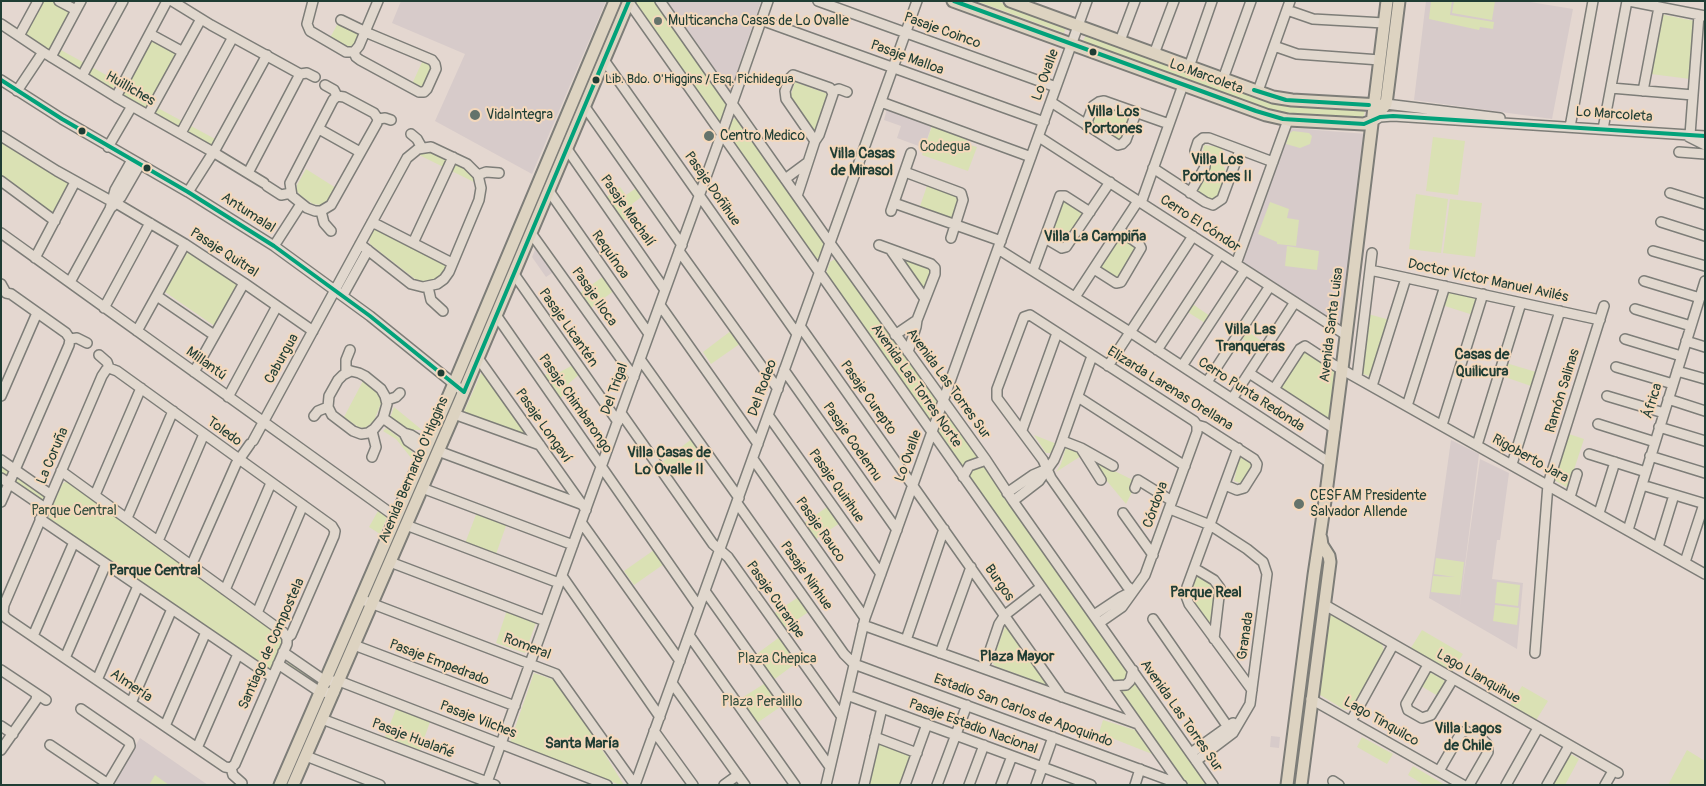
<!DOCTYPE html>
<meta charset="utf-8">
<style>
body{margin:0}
#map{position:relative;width:1706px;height:786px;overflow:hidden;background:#e4d7d0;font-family:Pangolin,sans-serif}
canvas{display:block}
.frame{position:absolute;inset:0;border:2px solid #1f3d34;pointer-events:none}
</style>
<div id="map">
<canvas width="1706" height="786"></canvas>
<div class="frame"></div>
</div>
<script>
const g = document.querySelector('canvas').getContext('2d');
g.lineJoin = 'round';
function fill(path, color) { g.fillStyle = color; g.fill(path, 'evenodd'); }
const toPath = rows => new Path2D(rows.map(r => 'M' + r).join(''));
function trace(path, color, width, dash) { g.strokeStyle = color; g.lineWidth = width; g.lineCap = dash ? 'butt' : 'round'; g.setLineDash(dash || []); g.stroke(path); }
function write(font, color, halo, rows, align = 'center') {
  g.font = font + ' Pangolin,sans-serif'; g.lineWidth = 4; g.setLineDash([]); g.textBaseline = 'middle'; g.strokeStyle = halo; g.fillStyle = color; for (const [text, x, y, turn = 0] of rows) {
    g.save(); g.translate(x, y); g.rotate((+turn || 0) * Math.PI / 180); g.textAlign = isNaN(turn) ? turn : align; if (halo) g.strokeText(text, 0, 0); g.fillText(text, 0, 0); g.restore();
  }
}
fill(toPath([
 [401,1,606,1,532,174,435,121,465,54,392,23],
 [664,1,761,1,730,92],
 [1426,1,1524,1,1573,9,1552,119,1414,100],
 [887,109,932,125,924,148,897,138,901,126,884,120],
 [1290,128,1367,134,1344,329,1242,263],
 [537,245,555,271,546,277,532,257],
 [1451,440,1479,454,1459,612,1480,459,1509,473,1500,540,1497,540,1492,579,1523,583,1517,649,1429,598],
 [1271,736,1280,737,1279,748,1270,747],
 [140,738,208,785,113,785]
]), '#d7cbca');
fill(toPath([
 [42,1,53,1,72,12,50,51,25,34],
 [620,1,623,1,603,60,597,56],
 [634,1,657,1,729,105,721,125],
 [976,1,997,1,1066,27,1064,33],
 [1431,1,1452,1,1450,15,1494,22,1493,29,1480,27,1479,30,1429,19],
 [1454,1,1495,1,1492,20,1452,13],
 [1660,14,1695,21,1690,79,1651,74],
 [338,23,361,33,353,48,350,49,330,38],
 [1086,34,1267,101,1285,106,1365,111,1363,119,1287,114,1266,109,1083,42],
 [152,38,178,52,148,110,123,96,122,94],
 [61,50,117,81,113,89,56,56],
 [423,60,431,63,432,69,424,89,419,89,412,84],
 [594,64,597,67,554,167,551,167],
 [795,82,828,94,815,132,790,97],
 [1100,103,1132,113,1125,138,1119,143,1089,123],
 [158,108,215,139,212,146,154,114],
 [735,118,738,119,827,244,821,259,815,258,728,134,732,120],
 [932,126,968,138,966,144,977,147,968,171,922,155],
 [1293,131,1309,133,1312,136,1310,144,1300,148,1286,144,1290,133],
 [1433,137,1465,141,1458,195,1426,191],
 [1,139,71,181,53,215,1,176],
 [1204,145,1220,147,1223,151,1220,155,1227,175,1220,197,1213,201,1207,201,1196,193,1209,169,1209,161,1202,155],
 [426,152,437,154,470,171,476,183,417,154],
 [306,169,336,188,329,200,325,203,320,205,313,204,301,196,297,191,297,185],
 [546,173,550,177,465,380,461,382,460,378],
 [928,183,957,194,959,199,953,217,948,220,919,209],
 [620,187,626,195,638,187,644,195,632,204,636,211,622,222,605,198],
 [1416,194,1448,199,1441,253,1409,249],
 [1062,199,1085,211,1066,245,1048,237],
 [1450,199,1482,203,1475,257,1443,253],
 [1270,202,1289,209,1287,218,1299,220,1296,246,1277,244,1277,242,1258,234],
 [374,227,448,264,445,272,434,281,425,283,415,279,370,244,369,238],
 [1119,234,1138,245,1118,281,1099,271,1099,266],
 [1287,246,1319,251,1317,270,1285,266],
 [188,251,240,284,216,327,165,292],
 [902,256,928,265,932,274,925,294],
 [835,259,839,262,899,349,940,404,933,419,926,418,825,276,830,262],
 [604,276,615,290,591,308,580,293],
 [1446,292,1477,299,1473,315,1442,305],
 [1191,303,1210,316,1205,323,1186,311],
 [1368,314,1390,320,1372,377,1360,373],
 [1244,329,1266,344,1261,351,1239,337],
 [732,330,741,343,711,364,703,352],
 [1304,349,1336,368,1330,420,1278,387],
 [1506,363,1536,372,1531,386,1502,376],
 [575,364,581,373,568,384,572,389,560,398,545,375,554,370,558,373],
 [483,369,531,440,463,414],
 [363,381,380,395,382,401,374,421,365,428,358,427,344,417],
 [453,395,455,399,413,499,408,496],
 [394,407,422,430,407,430,390,418],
 [947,412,1097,625,1208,785,1188,785,937,432,943,413],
 [386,428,401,439,414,454,412,459,396,439,383,431],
 [1569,434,1584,439,1568,488,1554,480],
 [1034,435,1057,444,1052,453,1046,453],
 [693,438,704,453,673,477,662,462],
 [1066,447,1072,448,1081,456,1056,472,1061,464],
 [1245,456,1254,463,1245,482,1240,483,1234,481,1239,459],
 [1088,458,1137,482,1126,504],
 [1,464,45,495,42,501,1,472],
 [68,481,285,639,272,668,265,669,49,519,49,513,63,483],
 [830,505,843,521,816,539,804,523],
 [378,511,387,517,380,534,369,527],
 [477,512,507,523,495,557,464,546],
 [654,550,664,564,634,585,624,571],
 [1436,558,1464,562,1460,595,1431,592,1433,576,1455,577,1434,574],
 [1197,573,1218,588,1213,624,1210,625,1189,599,1188,593,1195,575],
 [1497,582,1520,585,1518,606,1495,603],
 [800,596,810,611,783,629,773,614],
 [1495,605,1519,608,1517,625,1493,621],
 [507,610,537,620,525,653,496,643],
 [1332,615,1382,644,1384,650,1351,709,1345,710,1320,695,1317,691,1326,617],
 [1006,624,1052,687,995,666,992,662],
 [1422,630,1463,654,1450,675,1409,651],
 [781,636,799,661,772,681,754,656],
 [294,660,320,681,316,685,303,674,287,665,288,662],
 [534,673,560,682,624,785,620,785,510,742],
 [1431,673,1444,680,1445,684,1438,696,1421,686,1428,675],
 [767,682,783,705,757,723,740,699],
 [1522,686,1548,701,1535,722,1509,707],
 [396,709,430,722,420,750,385,737],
 [1103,720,1135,730,1152,754,1099,733],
 [1362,737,1393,754,1387,764,1357,747],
 [879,742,914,756,903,785,867,785],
 [1687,750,1705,761,1705,785,1668,785],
 [1569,753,1579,759,1565,785,1551,785],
 [1413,766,1445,785,1424,785,1408,775],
 [155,775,169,785,149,785]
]), '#dae1b4');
const minor = toPath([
 [59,1,76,10],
 [172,1,211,25,300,74],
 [313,1,307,24,310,31,346,52,354,52],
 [628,1,1181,785],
 [660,1,830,243,986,460,1013,501,1213,785],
 [818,1,1056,87],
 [1629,1,1705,16],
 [1287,10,1313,19,1384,23],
 [341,20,370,34,432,60,435,64,436,69,427,89,424,92,419,92,360,60,356,57,354,52],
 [761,20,1044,122],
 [1,24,43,52,116,97,213,152,264,183],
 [150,34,183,52],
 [19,36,38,1],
 [1120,41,1135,1],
 [1274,46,1297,54,1380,60],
 [354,52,359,46,378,1],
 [1154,54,1174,1],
 [51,57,81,1],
 [604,60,797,334],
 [1189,67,1212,1],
 [300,74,307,73,315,77],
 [82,76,123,1],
 [1223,79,1251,1],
 [1,80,62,119,188,192,274,246,370,316,464,392],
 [325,85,334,90,337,96],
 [1611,88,1693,95],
 [17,91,43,52],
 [833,91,839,89,847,92],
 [1258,91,1290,1],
 [1643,91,1659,7],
 [337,96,333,100,290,183,292,196,307,208,315,211,321,211,331,205,377,123,378,119],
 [337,96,344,97,374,113,378,119],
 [116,97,167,1],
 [881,102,1031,157],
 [1051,102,1118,145,1122,144,1126,140,1136,113],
 [1386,104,1500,118],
 [585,107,682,245],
 [148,115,201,19],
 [378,119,385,118,391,120],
 [1373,121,1380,117,1393,116,1705,136],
 [1086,125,1093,106,1099,102,1104,101,1169,124],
 [1570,127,1593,1],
 [319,129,360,152],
 [1603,129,1627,1],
 [181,133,233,37],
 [411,134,417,139,422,148],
 [1690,135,1699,15],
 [1,136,57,171,111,201],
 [1039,137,1346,335],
 [1689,137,1705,145],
 [108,147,132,106],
 [567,149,665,290],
 [1679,152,1705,154],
 [1153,168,1205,202,1213,205,1222,199,1240,150],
 [905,172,961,193,963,200,951,238],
 [248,173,300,74],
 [478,175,486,172,499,173],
 [785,179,808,162],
 [1,181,55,221],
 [267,186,281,195,291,193],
 [549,191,649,334],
 [188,192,216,148,267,55],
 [1190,193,1205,167,1205,163,1197,155,1195,151,1198,142,1203,138,1209,138,1273,162],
 [1670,193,1705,204],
 [797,196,815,141,819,135,833,94,830,88,793,75,790,78,785,91,786,99,815,141],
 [116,203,185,244,244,283,313,331],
 [894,203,1001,241],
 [1141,203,1183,85],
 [112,207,121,197,140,164],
 [321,211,324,223,331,231],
 [891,211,911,153],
 [372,222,452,263],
 [1661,222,1705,236],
 [1,233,396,517],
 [531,233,634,377],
 [1045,238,1062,248,1066,247,1110,182],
 [413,243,453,157],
 [879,245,931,264,935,268,935,274,917,320,916,327,908,352],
 [274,246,301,204],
 [890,249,925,299],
 [998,249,1130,332,1330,463],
 [679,251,778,389],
 [1653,251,1705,266],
 [35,258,75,182],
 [1236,264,1288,120],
 [1094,269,1116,283,1121,282,1141,248,1139,244,1119,230],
 [1033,270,1060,196,1065,196,1090,212],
 [1370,270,1600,320],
 [514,274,618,422],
 [1644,281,1700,298],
 [70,282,110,209,115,190,132,160],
 [1,284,6,293],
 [428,287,431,300,443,311],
 [6,293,11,294,66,333,70,339],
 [343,295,368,250],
 [157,296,214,335],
 [1075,297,1138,201],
 [660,305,758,444],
 [104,308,150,223],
 [1635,309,1691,326],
 [496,315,699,607],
 [800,326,1062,697],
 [137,331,185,244],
 [895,335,917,320],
 [70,339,77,338,87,343],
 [1625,339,1681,356],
 [1686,341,1705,347],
 [1157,350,1220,254],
 [99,355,107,362,109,368,117,371,332,526,335,531,334,536,291,635,287,638,287,644,235,764,231,768],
 [478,358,586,510],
 [640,359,739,498],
 [1108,366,1193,236],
 [1182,366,1245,270],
 [1616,367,1673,384],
 [784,370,897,530],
 [351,371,359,373,365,376,381,389,385,396,387,404,383,418,374,429,368,433,361,434,353,431,332,415,328,407,329,396,338,380,343,375,351,371],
 [1677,371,1705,379],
 [194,372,244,283],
 [346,373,346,360,350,350],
 [1249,373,1335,429],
 [1357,377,1372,253],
 [1207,382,1270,286],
 [1372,386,1406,278],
 [1274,389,1300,349,1305,346,1334,365,1705,574],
 [1,396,37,313],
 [1607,396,1664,413],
 [228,397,277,306],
 [1078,397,1185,466],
 [1232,399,1295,302],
 [1668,399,1705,411],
 [387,400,396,397,400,393],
 [1407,406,1445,286],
 [621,413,713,544,728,557,842,717],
 [454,414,540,445],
 [768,415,881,574],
 [314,416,318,411,328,407],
 [383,418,404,433,408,441,424,452],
 [1598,424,1655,442],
 [1442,425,1483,294],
 [1659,427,1705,441],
 [1022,430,1057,333],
 [372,431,376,447,372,457],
 [404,433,411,435,427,445],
 [253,441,341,279,407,158,418,149,431,147,467,164,478,175,481,188,479,200,449,272,444,279,437,284,423,287,411,284,360,244],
 [1063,441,1081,448,1113,466],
 [1477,445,1521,303],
 [1238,448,1187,587,1186,596,1189,604,1252,690],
 [1082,450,1101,480],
 [438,451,581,504],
 [1589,454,1646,472],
 [1650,456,1705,473],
 [753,459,865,618],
 [1,460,51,495],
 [1512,464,1560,311],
 [61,471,283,632,287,638],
 [963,477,969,466,986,460],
 [1,478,45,508],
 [1642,485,1705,504],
 [422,488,573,545],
 [1135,488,1138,480,1172,501],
 [1007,493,1033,475,1047,469],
 [95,495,141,388],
 [1570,497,1577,474],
 [1013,501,1039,481,1054,460,1060,446,1092,356],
 [1,502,69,345,70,339],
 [737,503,844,654,854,664,1182,785],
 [1170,509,1210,525,1247,549,1263,562,1267,574,1250,704,1233,733,1196,761],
 [1123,513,1153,555],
 [1599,513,1615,462],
 [127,518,173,411],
 [40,519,272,677],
 [581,522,680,661],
 [406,525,559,583],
 [1628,530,1705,281],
 [158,541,204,434],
 [1658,547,1674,495],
 [390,562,545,621],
 [1685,562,1704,504],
 [191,566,236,464,250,444],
 [1194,568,1214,580,1220,588,1214,639],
 [562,576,660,717],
 [225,590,271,483],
 [705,591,830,767],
 [1133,591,1127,586,1051,478,1043,460,997,398,997,389,1024,317,1030,315,1194,421,1197,425,1204,427,1254,459,1257,464,1256,469,1244,488,1237,490,1225,485],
 [360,599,556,674,635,785],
 [1325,605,1618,773],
 [3,613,6,618,225,767,231,768],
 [3,613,4,605,102,376,106,370,109,368],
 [257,613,303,505],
 [1094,615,1121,597,1133,591],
 [1153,619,1228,727],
 [1099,623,1122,607,1145,575,1197,432,1197,425],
 [863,625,1138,724],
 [689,635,795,785],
 [33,636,74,542],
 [906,640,944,529],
 [354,645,515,706],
 [283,652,325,681,339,681,607,785],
 [940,653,971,567],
 [1535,653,1548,484,1604,306],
 [65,658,106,564],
 [278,664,320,692,334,693],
 [1428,665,1406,704,1408,710,1422,718,1431,715,1453,679],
 [984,668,999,624,1005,615,1041,587],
 [1,670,37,694,36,700,1,750],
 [97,680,138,586],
 [672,683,745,785],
 [1111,686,1126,685,1130,681,1133,670],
 [37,694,46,700],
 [847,695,1091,785],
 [1311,699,1463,785],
 [131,703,172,609],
 [81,709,129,742,130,746,107,785],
 [322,719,495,785],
 [1351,721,1393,645],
 [1,726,13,734],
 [165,726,206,632],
 [654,731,693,785],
 [875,737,917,753],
 [50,745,108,784],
 [197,748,238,654],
 [1191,753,1233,723],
 [306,756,380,785],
 [231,768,233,775,242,783],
 [1439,771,1461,733,1466,731,1483,740,1487,744,1488,752,1469,785],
 [1333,781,1339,785],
 [486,785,723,130,768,1],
 [635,785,917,1],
 [724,785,738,775],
 [826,785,865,618,1087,1],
 [864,785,882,708],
 [905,785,927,724],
 [937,785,967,705],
 [969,785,984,745],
 [1001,785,1012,756],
 [1036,785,1053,737],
 [1135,785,1140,769],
 [1506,785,1538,728],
 [1547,785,1569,746],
 [1605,785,1613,771]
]);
const major = toPath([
 [953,1,1266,115,1288,120,1364,124,1372,121,1386,104,1399,1],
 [1010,1,1273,97,1292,100,1380,105],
 [280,785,459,372,615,1],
 [293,785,459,403,629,1],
 [1287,785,1314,575,1325,501,1342,369,1387,1],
 [1301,785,1330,562,1329,556,1322,545,1321,538]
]);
trace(minor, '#7d7d78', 12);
trace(major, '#7d7d78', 15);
trace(minor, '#e1d8ce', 9);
trace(major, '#ddd3c1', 11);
trace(toPath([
 [954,1,1256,111,1283,119,1364,124,1380,117,1393,116,1705,136],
 [1,80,62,119,188,192,274,246,370,316,464,392,629,1],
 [1254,90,1286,100,1369,105]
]), '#02a27a', 4);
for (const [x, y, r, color] of [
 [658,21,5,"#64736b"],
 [1093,52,4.5,"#1f3d34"],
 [596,80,4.5,"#1f3d34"],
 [475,115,6,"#64736b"],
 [82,131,4.5,"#1f3d34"],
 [709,136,6,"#64736b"],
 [147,168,4.5,"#1f3d34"],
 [441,373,4.5,"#1f3d34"],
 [1299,504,6,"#64736b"]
]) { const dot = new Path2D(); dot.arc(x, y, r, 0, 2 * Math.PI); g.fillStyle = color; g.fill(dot); trace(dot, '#f4d8bb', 2); }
write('13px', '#1f3d34', '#f4d8bb', [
 ["Lib. Bdo. O'Higgins / Esq. Pichidegua",605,80]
], 'left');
write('14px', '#1f3d34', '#f4d8bb', [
 ["Multicancha Casas de Lo Ovalle",668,21],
 ["VidaIntegra",486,115],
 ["Centro Medico",720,136],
 ["CESFAM Presidente",1310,496],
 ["Salvador Allende",1310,512]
], 'left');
write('14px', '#1f3d34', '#f4d8bb', [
 ["Pasaje Coinco",942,31,20],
 ["Pasaje Malloa",907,58,20],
 ["Lo Ovalle",1046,75,-70],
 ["Lo Marcoleta",1206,77,20],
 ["Huilliches",130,89,30],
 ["Lo Marcoleta",1614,115,4],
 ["Pasaje Doñihue",712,189,55],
 ["Pasaje Machalí",627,211,55],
 ["Antumalal",248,213,33],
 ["Cerro El Cóndor",1200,224,33],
 ["Pasaje Quitral",224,253,33],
 ["Requínoa",610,255,55],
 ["Doctor Víctor Manuel Avilés",1488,281,12],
 ["Pasaje Iloca",594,297,55],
 ["Avenida Santa Luisa",1332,325,-83],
 ["Pasaje Licantén",568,328,55],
 ["Caburgua",282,359,-61],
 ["Millantú",206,364,36],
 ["Avenida Las Torres Sur",948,384,54],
 ["Avenida Las Torres Norte",916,386,55],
 ["Del Rodeo",763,388,-70],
 ["Del Trigal",615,389,-70],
 ["Elizarda Larenas Orellana",1170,389,32],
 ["Ramón Salinas",1563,391,-73],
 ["Cerro Punta Redonda",1251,395,33],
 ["Pasaje Curepto",868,398,55],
 ["África",1653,401,-73],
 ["Pasaje Chimbarongo",575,404,55],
 ["Pasaje Longaví",543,426,55],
 ["Toledo",224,432,36],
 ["Pasaje Coelemu",852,442,55],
 ["La Coruña",53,456,-67],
 ["Lo Ovalle",909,456,-70],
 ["Rigoberto Jara",1530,459,29],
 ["Avenida Bernardo O'Higgins",414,470,-67],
 ["Pasaje Quirihue",836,486,55],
 ["Córdova",1156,505,-70],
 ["Pasaje Rauco",820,530,55],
 ["Pasaje Ninhue",806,576,55],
 ["Burgos",999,583,55],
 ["Pasaje Curanipe",775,600,55],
 ["Granada",1246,636,-82],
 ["Santiago de Compostela",272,644,-66],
 ["Romeral",527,647,21],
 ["Pasaje Empedrado",439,663,21],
 ["Lago Llanquihue",1478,677,30],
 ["Almería",131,686,34],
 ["Estadio San Carlos de Apoquindo",1023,711,20],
 ["Avenida Las Torres Sur",1181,716,55],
 ["Pasaje Vilches",478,720,21],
 ["Lago Tinquilco",1381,722,30],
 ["Pasaje Estadio Nacional",973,727,20],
 ["Pasaje Hualañé",413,739,21]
]);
write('14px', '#314e3f', '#f4d8bb', [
 ["Codegua",945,147],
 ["Parque Central",74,511],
 ["Plaza Chepica",777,659],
 ["Plaza Peralillo",762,702]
]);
write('bold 15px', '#1f3d34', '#f4d8bb', [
 ["Villa Los",1113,112],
 ["Portones",1113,129],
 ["Villa Casas",862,154],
 ["de Mirasol",862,171],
 ["Villa Los",1217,160],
 ["Portones II",1217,177],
 ["Villa La Campiña",1095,237],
 ["Villa Las",1250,330],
 ["Tranqueras",1250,347],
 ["Casas de",1482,355],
 ["Quilicura",1482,372],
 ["Villa Casas de",669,453],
 ["Lo Ovalle II",669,470],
 ["Parque Central",155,571],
 ["Parque Real",1206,593],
 ["Plaza Mayor",1017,657],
 ["Villa Lagos",1468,729],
 ["de Chile",1468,746],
 ["Santa María",582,744]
]);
</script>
